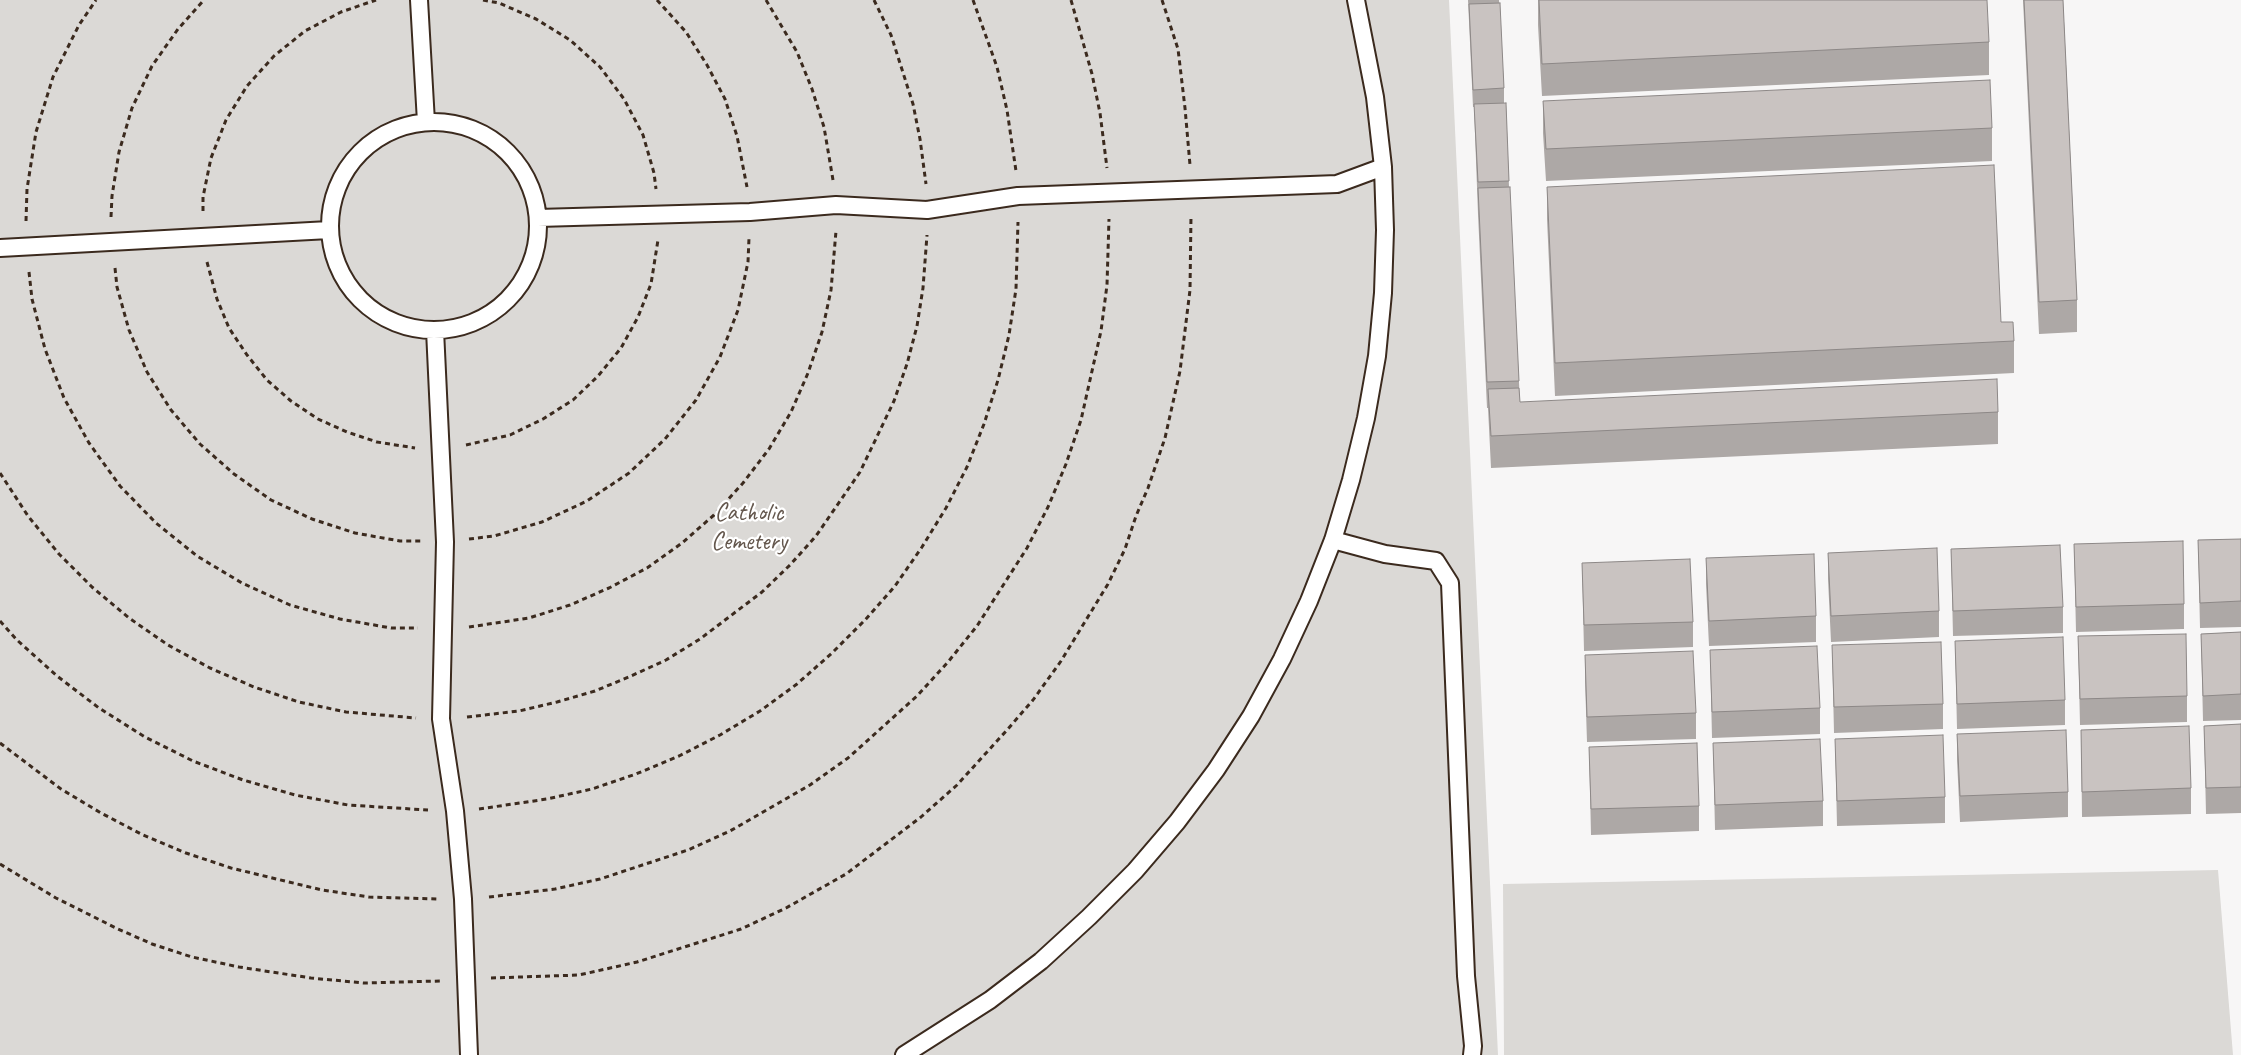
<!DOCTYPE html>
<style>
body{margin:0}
canvas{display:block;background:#f7f6f6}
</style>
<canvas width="2241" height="1055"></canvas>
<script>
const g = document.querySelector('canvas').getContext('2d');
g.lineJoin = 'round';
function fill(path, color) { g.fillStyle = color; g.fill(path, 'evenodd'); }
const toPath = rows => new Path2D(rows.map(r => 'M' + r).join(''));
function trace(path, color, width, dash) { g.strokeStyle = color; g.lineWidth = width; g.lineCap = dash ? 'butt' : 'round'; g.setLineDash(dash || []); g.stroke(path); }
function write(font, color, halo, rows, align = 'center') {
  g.font = font + ' Caveat,sans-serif'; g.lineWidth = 4.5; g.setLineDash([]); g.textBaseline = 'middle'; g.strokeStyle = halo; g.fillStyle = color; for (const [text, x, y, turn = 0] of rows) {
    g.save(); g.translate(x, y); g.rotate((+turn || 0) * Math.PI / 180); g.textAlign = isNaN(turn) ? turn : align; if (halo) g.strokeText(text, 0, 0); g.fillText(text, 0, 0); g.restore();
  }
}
fill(toPath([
 [0,0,1449,0,1498,1055,0,1055],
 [2218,870,2233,1055,1504,1055,1503,884]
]), '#dbd9d6');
const lane = toPath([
 [419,0,426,122],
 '330 226a104 104 0 1 1 208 0a104 104 0 1 1-208 0Z',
 [538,218,750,212,836,205,927,210,1018,196,1337,184,1383,167],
 [0,248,329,230],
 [435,330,445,542,441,719,455,811,463,899,469,1055],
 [1333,540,1385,554,1436,561,1450,583,1466,976,1473,1046,1472,1055],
 [904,1055,990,1000,1041,961,1089,917,1135,871,1177,822,1216,770,1251,716,1282,659,1309,601,1333,540,1351,480,1366,418,1377,356,1383,293,1385,230,1383,167,1375,97,1356,0]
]);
trace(lane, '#3b2a1e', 20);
trace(toPath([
 [483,0,499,3,536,19,570,40,600,67,624,99,643,135,654,173,656,189],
 [657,0,686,32,707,65,725,99,737,136,747,187],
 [766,0,797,52,812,89,824,127,833,180],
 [874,0,891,35,913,104,920,139,926,184],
 [973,0,997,67,1007,110,1016,171],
 [1071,0,1092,74,1100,113,1107,168],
 [1162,0,1178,49,1185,108,1190,165],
 [203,211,203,197,211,158,226,120,247,86,274,56,305,31,341,12,376,0],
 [111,217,112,196,119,152,132,108,152,66,178,29,204,0],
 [26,221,27,189,36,132,53,77,79,25,96,0],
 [207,262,217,299,229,328,247,355,267,380,291,401,318,419,347,432,377,442,415,448],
 [115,268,117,287,129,330,147,372,171,410,200,444,234,474,271,500,312,519,355,533,400,541,421,541],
 [29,272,32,299,45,349,64,398,89,443,120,486,156,523,197,556,242,583,290,605,340,619,391,628,418,628],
 [466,445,510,435,543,419,573,400,598,376,621,348,638,317,651,284,658,240],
 [0,473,28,516,59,554,92,587,129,618,168,645,210,668,254,687,299,702,346,712,416,718],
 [469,539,494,536,542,522,587,501,629,473,665,439,696,400,720,357,738,310,748,262,749,238],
 [0,621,17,640,57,676,99,708,145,737,193,761,243,780,295,795,348,805,428,810],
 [469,627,529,618,570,605,609,588,647,568,682,543,714,515,743,483,769,449,791,412,808,373,822,332,831,290,836,231],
 [467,717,519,711,557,702,595,691,631,676,666,660,700,639,762,592,790,565,816,536,860,472,894,401,907,364,917,326,923,288,927,235],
 [0,743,61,789,101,813,143,835,186,853,231,868,322,890,369,897,438,899],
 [479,809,547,799,592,789,636,774,679,756,720,735,760,711,797,684,832,653,865,620,895,586,922,547,946,508,967,467,984,424,998,380,1009,335,1016,289,1018,222],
 [0,864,56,898,118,929,152,944,192,957,239,967,311,978,364,983,440,981],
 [489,897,555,889,600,879,688,850,730,831,810,785,848,758,917,696,948,662,977,626,1027,548,1048,507,1066,464,1081,420,1101,331,1107,285,1109,219],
 [491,978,579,975,637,962,741,929,786,908,846,874,921,817,957,785,1007,730,1033,700,1061,661,1108,584,1125,549,1136,516,1148,488,1165,438,1180,371,1190,290,1191,216]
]), '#3b2a1e', 3, [5, 4]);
trace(lane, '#fff', 16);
fill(toPath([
 [1468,0,1499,0,1504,88,1504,103,1506,103,1509,187,1520,402,1998,412,1998,444,1491,468,1488,408,1487,408,1478,214,1474,107,1473,107],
 [1538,0,1989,42,1989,75,1542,96,1538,25],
 [2023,0,2063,0,2077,300,2077,332,2039,334],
 [1543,101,1992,128,1992,161,1546,181,1543,133],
 [1547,187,2001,322,2014,341,2014,373,1555,396,1547,219],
 [2241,539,2241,627,2200,628,2198,540],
 [2074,544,2184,604,2184,629,2076,632],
 [1951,549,2063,607,2063,633,1953,636],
 [1828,553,1939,611,1939,637,1831,642,1828,579],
 [1706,558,1816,616,1816,642,1709,646,1706,584],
 [1582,563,1693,622,1693,647,1584,651],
 [2241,632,2241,720,2203,721,2201,634],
 [2078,636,2187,696,2187,722,2080,725],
 [1955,641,2065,700,2065,725,1957,729],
 [1832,645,1943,704,1943,729,1834,733],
 [1710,650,1820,708,1820,734,1712,738],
 [1585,655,1696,713,1696,739,1587,742,1585,680],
 [2241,724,2241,813,2206,814,2204,726],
 [2081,730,2191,788,2191,814,2082,817],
 [1957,734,2068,792,2068,817,1960,822,1957,760],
 [1835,739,1945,797,1945,823,1837,826],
 [1713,743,1823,801,1823,826,1715,830],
 [1589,747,1699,806,1699,831,1591,835]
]), '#ada8a6');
const building = toPath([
 [1539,0,1987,0,1989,42,1542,64,1539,0],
 [2024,0,2063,0,2077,300,2039,302,2024,0],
 [1500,3,1504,88,1473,90,1469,4,1500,3],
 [1990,80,1992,128,1546,149,1543,101,1990,80],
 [1506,103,1509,181,1478,182,1474,104,1506,103],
 [1994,165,2001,322,2013,322,2014,341,1555,363,1547,187,1994,165],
 [1510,187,1519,381,1487,382,1478,188,1510,187],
 [1997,379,1998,412,1491,436,1488,389,1519,388,1520,402,1997,379],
 [2241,539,2241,601,2200,603,2198,540,2241,539],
 [2183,541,2184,604,2076,607,2074,544,2183,541],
 [2060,545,2063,607,1953,611,1951,549,2060,545],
 [1937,548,1939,611,1831,616,1828,553,1937,548],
 [1814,554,1816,616,1709,621,1706,558,1814,554],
 [1690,559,1693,622,1584,625,1582,563,1690,559],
 [2241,632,2241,694,2203,696,2201,634,2241,632],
 [2186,634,2187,696,2080,699,2078,636,2186,634],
 [2063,637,2065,700,1957,704,1955,641,2063,637],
 [1941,642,1943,704,1834,707,1832,645,1941,642],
 [1817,646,1820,708,1712,712,1710,650,1817,646],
 [1693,651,1696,713,1587,717,1585,655,1693,651],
 [2241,724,2241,787,2206,788,2204,726,2241,724],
 [2189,726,2191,788,2082,792,2081,730,2189,726],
 [2066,730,2068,792,1960,796,1957,734,2066,730],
 [1943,735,1945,797,1837,801,1835,739,1943,735],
 [1820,739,1823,801,1715,805,1713,743,1820,739],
 [1697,743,1699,806,1591,809,1589,747,1697,743]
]);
fill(building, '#c9c3c1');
trace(building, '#8d8887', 1);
write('25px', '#63564c', '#fff', [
 ["Catholic",749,513],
 ["Cemetery",749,542]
]);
</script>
